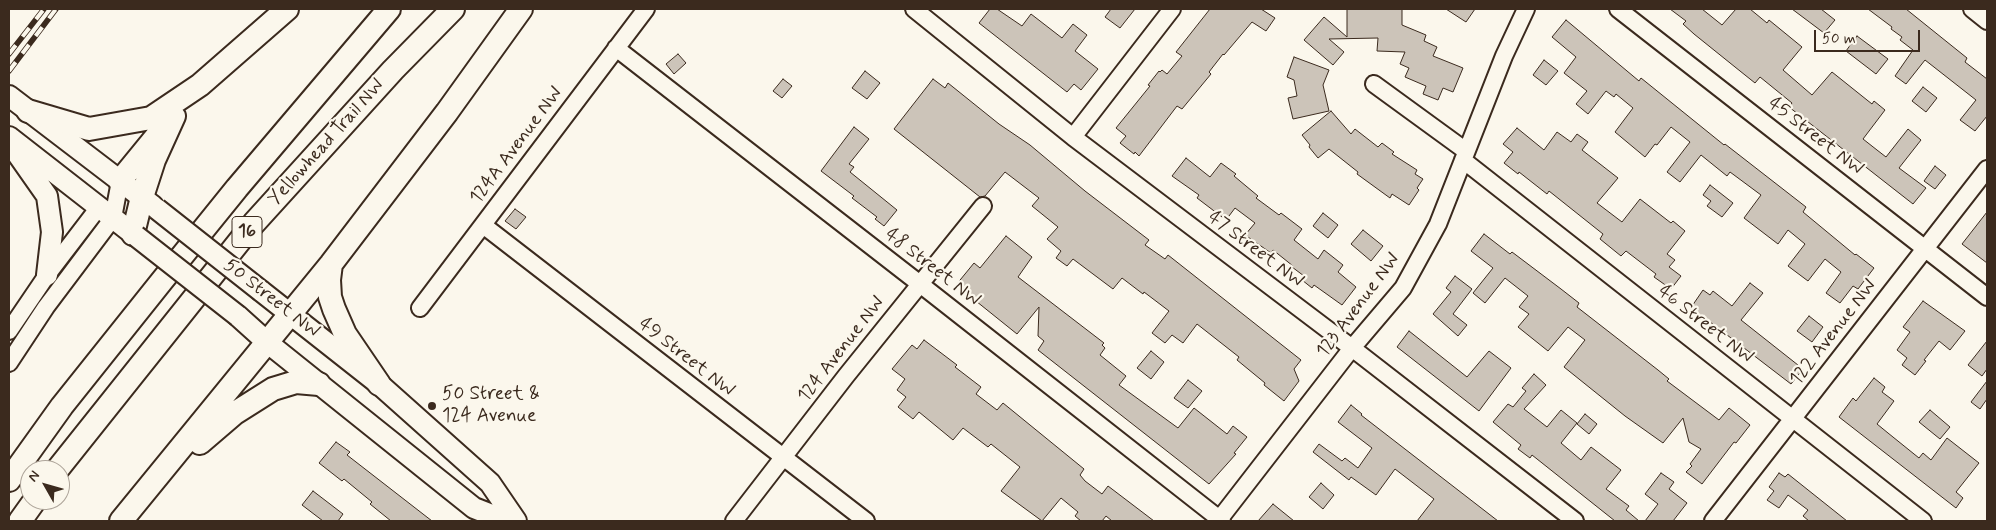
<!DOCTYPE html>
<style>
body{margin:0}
#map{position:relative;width:1996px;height:530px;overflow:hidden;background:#fbf7ec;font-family:Mynerve,sans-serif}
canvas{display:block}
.frame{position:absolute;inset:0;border:10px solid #3b2a1e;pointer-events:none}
.north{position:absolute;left:20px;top:460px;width:50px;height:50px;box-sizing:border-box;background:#fbf7ec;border:1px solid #aea59a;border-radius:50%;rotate:308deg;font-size:14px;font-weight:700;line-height:20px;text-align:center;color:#3b2a1e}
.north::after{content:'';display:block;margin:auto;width:18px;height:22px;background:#3b2a1e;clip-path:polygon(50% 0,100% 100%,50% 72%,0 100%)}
.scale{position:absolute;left:1814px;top:30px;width:106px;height:22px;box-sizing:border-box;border:2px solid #3b2a1e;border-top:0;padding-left:6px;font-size:15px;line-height:18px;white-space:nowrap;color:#3b2a1e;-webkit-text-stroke:4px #fbf7ec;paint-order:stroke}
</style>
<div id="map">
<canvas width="1996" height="530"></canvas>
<div class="frame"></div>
<div class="north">N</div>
<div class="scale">50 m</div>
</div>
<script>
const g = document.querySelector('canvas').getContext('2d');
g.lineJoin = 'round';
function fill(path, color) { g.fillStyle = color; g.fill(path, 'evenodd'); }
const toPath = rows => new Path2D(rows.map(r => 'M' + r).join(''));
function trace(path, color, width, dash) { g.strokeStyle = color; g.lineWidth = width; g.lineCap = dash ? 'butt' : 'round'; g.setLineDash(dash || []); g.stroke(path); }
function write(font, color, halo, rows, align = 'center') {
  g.font = font + ' Mynerve,sans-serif'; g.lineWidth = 4.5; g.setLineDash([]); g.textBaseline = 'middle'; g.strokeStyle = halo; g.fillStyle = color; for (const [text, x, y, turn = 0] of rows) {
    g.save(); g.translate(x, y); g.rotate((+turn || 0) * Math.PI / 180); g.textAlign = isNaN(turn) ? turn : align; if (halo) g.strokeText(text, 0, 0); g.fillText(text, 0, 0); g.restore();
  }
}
const building = toPath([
 [990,9,997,9,1022,26,1031,14,1062,38,1073,24,1087,35,1075,51,1098,69,1081,90,1074,84,1067,92,979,23,990,9],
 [1111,9,1135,9,1120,28,1105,17,1111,9],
 [1210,9,1261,9,1275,18,1266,31,1252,22,1224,55,1223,54,1209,72,1211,74,1182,109,1177,106,1139,156,1135,152,1134,154,1120,143,1126,136,1116,128,1150,86,1148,85,1159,71,1160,72,1162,70,1167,74,1182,56,1176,52,1210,9],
 [1347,9,1402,9,1402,25,1426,35,1424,41,1437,47,1433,56,1463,68,1453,92,1443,88,1438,100,1423,94,1426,86,1405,77,1409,68,1400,64,1405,52,1377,51,1378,38,1329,39,1344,52,1333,65,1304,40,1324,17,1347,37,1347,9],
 [1446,9,1475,9,1466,22,1446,9],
 [1670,9,1702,9,1722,25,1736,9,1750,9,1767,23,1769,20,1802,47,1783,70,1812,95,1832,72,1872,104,1874,101,1885,110,1863,139,1877,150,1886,157,1908,129,1921,140,1899,168,1926,188,1913,204,1789,107,1792,103,1760,77,1755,83,1740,71,1694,34,1683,24,1686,21,1670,9],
 [1792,9,1821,9,1835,20,1824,33,1792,9],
 [1868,9,1906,9,1967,58,1965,62,1987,79,1987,116,1975,131,1960,120,1976,100,1925,60,1906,84,1895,76,1913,50,1900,40,1902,37,1891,29,1892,27,1868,9],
 [1566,20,1639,81,1641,78,1724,145,1725,144,1806,207,1803,212,1855,255,1856,254,1874,268,1858,289,1853,286,1840,303,1826,293,1841,272,1825,259,1808,281,1788,266,1805,244,1788,230,1778,244,1744,218,1761,195,1730,172,1727,176,1701,155,1680,182,1667,172,1690,142,1671,127,1657,145,1655,144,1645,157,1615,132,1633,108,1616,94,1614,97,1606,91,1588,114,1576,104,1587,91,1564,73,1576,57,1552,37,1566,20],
 [1857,36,1888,59,1876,74,1846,51,1857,36],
 [678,54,686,63,674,74,666,64,678,54],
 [1294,57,1329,70,1323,85,1329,111,1293,119,1288,98,1297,96,1294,80,1287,77,1294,57],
 [1544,60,1558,71,1546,85,1533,75,1544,60],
 [865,71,880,83,867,99,852,88,865,71],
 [783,79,792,86,782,98,773,91,783,79],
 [933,79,945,88,948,83,999,124,1030,145,1085,191,1149,240,1145,245,1165,259,1168,255,1301,360,1294,369,1299,381,1284,401,1264,385,1265,383,1237,360,1239,357,1197,324,1183,343,1172,335,1165,343,1152,333,1169,311,1144,292,1143,294,1122,278,1113,289,1073,259,1067,266,1056,258,1061,251,1047,239,1058,227,1032,206,1039,198,1005,172,985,196,980,197,894,129,933,79],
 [1923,87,1937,98,1926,112,1912,101,1923,87],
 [1331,111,1351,134,1355,129,1378,147,1382,143,1394,152,1392,154,1417,170,1415,174,1423,179,1417,188,1419,190,1409,205,1392,194,1390,198,1357,174,1358,172,1329,149,1318,158,1309,147,1310,145,1302,135,1331,111],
 [854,127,869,139,849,164,854,167,850,172,897,210,884,226,875,219,877,217,852,198,854,196,821,171,854,127],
 [1517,128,1544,150,1557,132,1571,142,1577,134,1588,142,1582,150,1618,178,1597,203,1622,222,1640,199,1671,223,1673,221,1685,231,1667,254,1675,260,1669,267,1681,276,1671,289,1654,277,1656,274,1626,251,1621,256,1600,239,1603,234,1549,191,1547,194,1519,172,1518,174,1504,163,1513,152,1503,144,1517,128],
 [1186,158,1210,177,1221,163,1236,174,1234,176,1258,196,1256,198,1279,215,1281,213,1302,229,1294,240,1318,259,1324,250,1343,265,1338,272,1356,287,1342,305,1314,285,1312,288,1302,280,1304,276,1292,267,1293,266,1273,250,1271,253,1245,235,1255,223,1235,208,1226,220,1197,198,1199,195,1172,176,1186,158],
 [1935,166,1946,175,1935,189,1924,181,1935,166],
 [1710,185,1733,203,1722,217,1707,206,1711,201,1703,195,1710,185],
 [515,209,526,217,516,229,505,221,515,209],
 [1987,212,1987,263,1962,244,1987,212],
 [1323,213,1338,225,1328,238,1313,226,1323,213],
 [1363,230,1383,246,1371,261,1351,244,1363,230],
 [1484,234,1510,254,1512,252,1561,289,1579,303,1577,307,1658,370,1669,379,1667,381,1719,420,1729,408,1750,425,1736,443,1734,442,1702,484,1686,472,1692,466,1690,464,1701,449,1689,442,1683,418,1663,443,1625,416,1564,367,1585,340,1568,327,1548,351,1518,327,1529,314,1519,307,1528,296,1505,278,1485,303,1473,293,1493,268,1471,251,1484,234],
 [1006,236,1032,257,1018,277,1104,343,1102,345,1105,348,1100,355,1126,376,1119,385,1178,428,1194,408,1227,434,1233,426,1247,437,1234,453,1236,454,1209,484,1038,350,1044,341,1038,336,1039,307,1017,334,956,285,974,263,980,268,1006,236],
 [1455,276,1472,289,1453,314,1467,325,1458,336,1433,314,1451,292,1446,288,1455,276],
 [1750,283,1763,293,1741,320,1803,369,1791,384,1701,315,1700,317,1690,309,1703,290,1710,295,1713,291,1732,306,1750,283],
 [1923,301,1965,331,1950,350,1939,341,1924,360,1926,361,1915,375,1902,365,1907,358,1897,350,1910,332,1903,327,1923,301],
 [1809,316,1823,327,1812,342,1797,331,1809,316],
 [1409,331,1467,377,1489,351,1511,368,1479,411,1397,347,1409,331],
 [924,340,957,365,955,367,981,387,976,394,997,410,1003,403,1084,469,1080,475,1085,481,1102,494,1108,486,1154,521,1112,521,1106,516,1102,521,1081,521,1075,516,1078,512,1061,498,1042,521,1001,491,1020,467,991,444,988,447,963,428,953,440,919,412,913,419,898,407,906,397,897,390,905,379,892,369,912,345,917,349,924,340],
 [1987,341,1987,369,1982,376,1968,365,1987,341],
 [1151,351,1164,362,1151,379,1137,368,1151,351],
 [1534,374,1546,385,1524,409,1547,427,1561,410,1577,423,1561,443,1581,460,1591,447,1621,470,1606,489,1629,506,1626,510,1639,521,1615,521,1532,455,1530,458,1518,449,1521,445,1493,422,1508,404,1513,407,1526,391,1522,388,1534,374],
 [1874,378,1885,387,1882,392,1894,401,1877,424,1888,433,1919,458,1923,453,1931,460,1947,438,1979,463,1956,492,1963,498,1956,508,1839,417,1853,398,1856,401,1874,378],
 [1188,380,1202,391,1188,408,1174,398,1188,380],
 [1987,381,1987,399,1980,409,1971,402,1987,381],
 [1351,405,1362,414,1361,415,1498,521,1417,521,1434,499,1395,469,1376,495,1351,477,1349,480,1313,452,1319,444,1342,461,1345,458,1358,468,1372,448,1338,422,1351,405],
 [1930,410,1950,427,1940,439,1919,422,1930,410],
 [1585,414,1597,424,1589,434,1577,424,1585,414],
 [336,442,350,452,347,455,432,521,391,521,370,504,372,502,344,479,342,481,319,463,336,442],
 [1661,473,1674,482,1669,489,1687,503,1673,521,1645,521,1658,504,1645,494,1661,473],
 [1779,473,1785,477,1788,474,1847,521,1809,521,1803,516,1808,510,1788,495,1779,508,1767,500,1774,491,1769,487,1779,473],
 [1321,483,1334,495,1323,509,1309,497,1321,483],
 [313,491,343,514,338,521,323,521,302,505,313,491],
 [1273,504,1294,521,1258,521,1273,504]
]);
fill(building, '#ccc4b9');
trace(building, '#3b2a1e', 1);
const minor = toPath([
 [914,9,1073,137,1352,348,1575,521],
 [1618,9,1987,297],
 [1972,9,1987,21],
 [616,48,920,284,1222,521],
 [1374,84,1466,151],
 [1073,137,1172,9],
 [1463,160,1923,521],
 [483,225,866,521],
 [420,308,646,9],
 [9,331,47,275,99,207],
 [9,363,46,307,113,218,120,181],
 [734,521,846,376,983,206],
 [1218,521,1352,348,1403,288,1438,224,1504,56,1526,9],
 [1713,521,1987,169]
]);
const major = toPath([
 [9,96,153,206],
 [9,137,136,236],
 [14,149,47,196,52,232,47,275],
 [261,291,379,384,490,483,516,521],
 [238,316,268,343,474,508,507,521]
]);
const highway = toPath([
 [28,111,89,129,151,118,200,85,287,9],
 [120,181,156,137],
 [133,234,142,197,154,160,174,116],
 [331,264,329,280,330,297,334,309,345,334,379,384],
 [200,443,235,413,273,389,296,382,319,384],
 [57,470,254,223,393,70,453,9],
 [9,480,62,406,161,282,237,188,389,9],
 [20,521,35,500],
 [121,521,331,264,447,112,521,9]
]);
trace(minor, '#3b2a1e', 20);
trace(major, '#3b2a1e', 24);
trace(highway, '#3b2a1e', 26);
trace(minor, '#fbf7ec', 16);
trace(major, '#fbf7ec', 20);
trace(highway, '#fbf7ec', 22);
const rail = toPath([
 [9,54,44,9],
 [9,71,56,9]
]);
trace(rail, '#3b2a1e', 5.5);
trace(rail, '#fbf7ec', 4, [11]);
const majorBridge = toPath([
 [157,209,261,291],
 [136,236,238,316]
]);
trace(majorBridge, '#3b2a1e', 24, []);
trace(majorBridge, '#fbf7ec', 20);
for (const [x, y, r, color] of [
 [432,406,5,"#3b2a1e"]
]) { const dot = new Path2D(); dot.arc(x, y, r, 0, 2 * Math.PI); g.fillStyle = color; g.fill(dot); trace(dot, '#fbf7ec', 2); }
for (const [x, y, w] of [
 [247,232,30]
]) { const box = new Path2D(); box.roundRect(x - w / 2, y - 15.5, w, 31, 4); g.fillStyle = '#fbf7ec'; g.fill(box); trace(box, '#3b2a1e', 1); }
write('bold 18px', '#3b2a1e', null, [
 ["16",247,232]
]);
write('19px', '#3b2a1e', '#fbf7ec', [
 ["45 Street NW",1815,137,38],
 ["Yellowhead Trail NW",327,143,-48],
 ["124A Avenue NW",517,146,-53],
 ["47 Street NW",1255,250,37],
 ["48 Street NW",932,268,38],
 ["50 Street NW",271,299,38],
 ["123 Avenue NW",1359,306,-53],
 ["46 Street NW",1705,325,38],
 ["122 Avenue NW",1834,333,-52],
 ["124 Avenue NW",842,350,-52],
 ["49 Street NW",686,358,38]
]);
write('19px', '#3b2a1e', '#fbf7ec', [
 ["50 Street &",442,395],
 ["124 Avenue",442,417]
], 'left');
</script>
